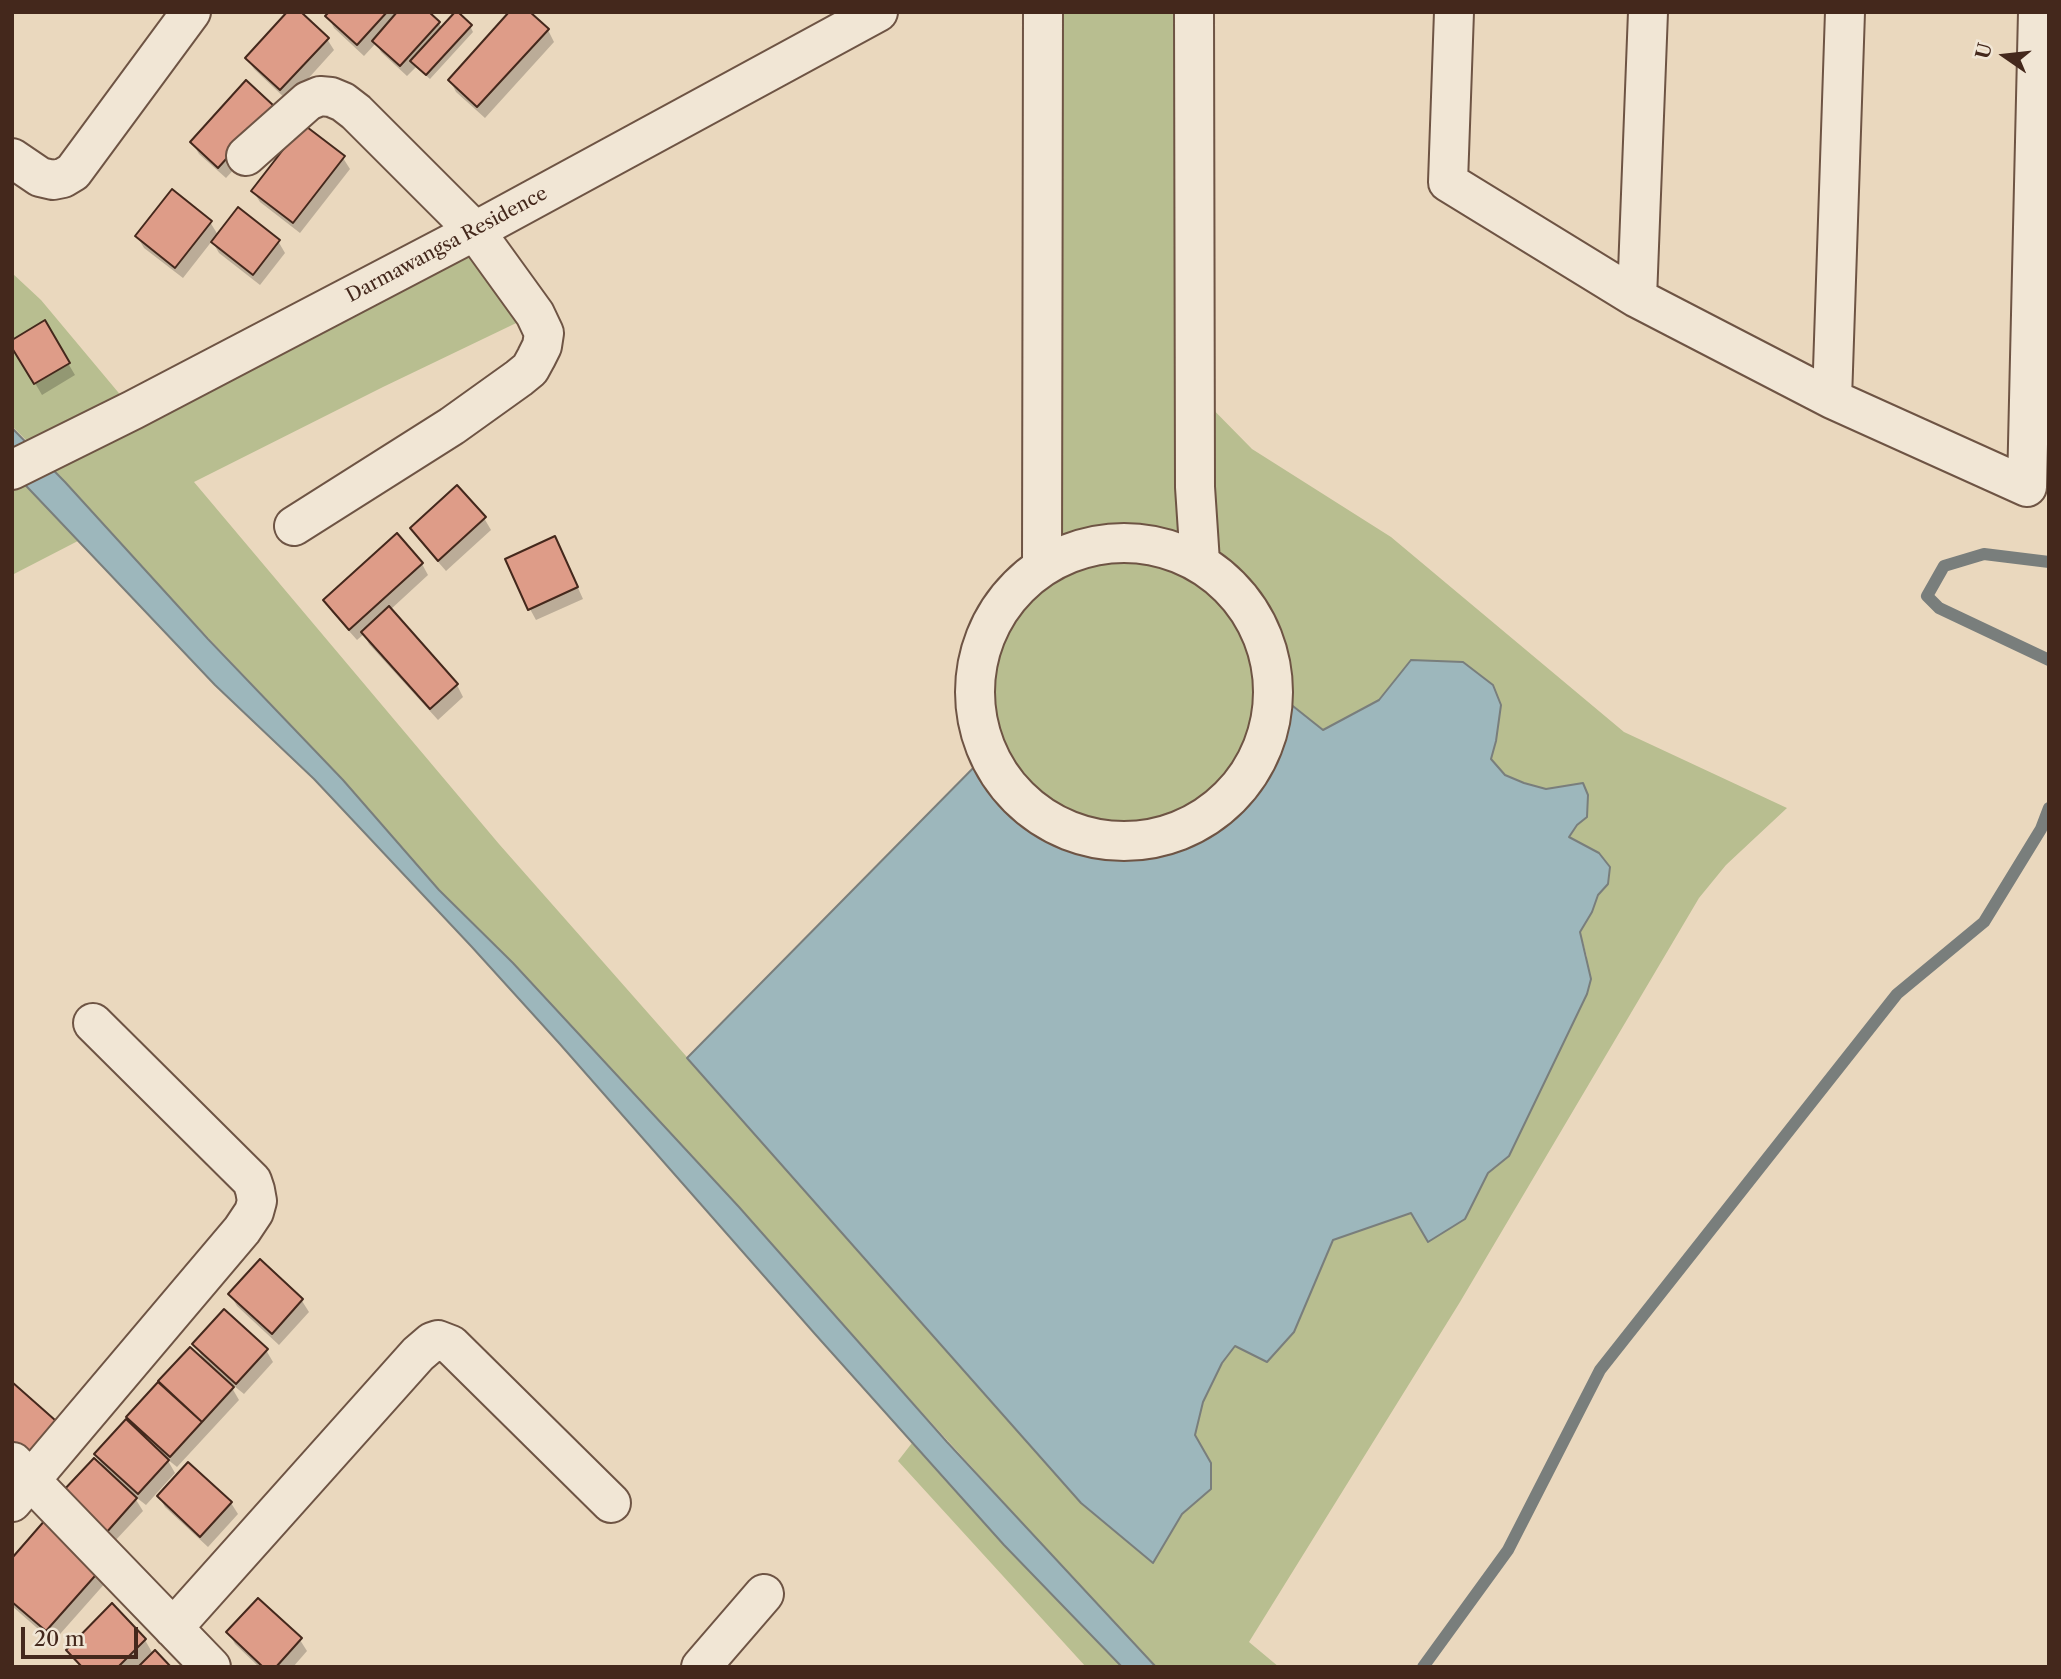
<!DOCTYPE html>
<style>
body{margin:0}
#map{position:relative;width:2061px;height:1679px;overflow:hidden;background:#ead8be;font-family:"Libre Caslon Text",serif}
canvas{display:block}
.frame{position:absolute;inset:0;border:14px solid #44281c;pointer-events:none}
.north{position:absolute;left:1970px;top:21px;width:70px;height:70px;-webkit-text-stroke:5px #f1e6d5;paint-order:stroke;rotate:284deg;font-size:19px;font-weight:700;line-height:28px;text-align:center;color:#44281c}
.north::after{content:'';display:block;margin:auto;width:24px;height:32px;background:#44281c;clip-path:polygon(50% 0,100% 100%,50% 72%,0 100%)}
.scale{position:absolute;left:21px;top:1627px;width:117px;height:32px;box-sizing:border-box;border:4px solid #44281c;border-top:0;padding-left:9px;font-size:21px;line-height:24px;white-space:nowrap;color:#44281c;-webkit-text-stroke:5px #f1e6d5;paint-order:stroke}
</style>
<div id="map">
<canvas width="2061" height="1679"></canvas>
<div class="frame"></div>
<div class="north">U</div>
<div class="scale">20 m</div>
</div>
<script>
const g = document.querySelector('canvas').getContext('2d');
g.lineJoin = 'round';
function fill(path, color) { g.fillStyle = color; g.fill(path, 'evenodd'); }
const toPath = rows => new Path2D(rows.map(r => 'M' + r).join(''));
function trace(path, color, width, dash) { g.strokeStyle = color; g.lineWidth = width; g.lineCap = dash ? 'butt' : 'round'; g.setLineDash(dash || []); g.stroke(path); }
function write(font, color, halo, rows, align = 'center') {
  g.font = font + ' "Libre Caslon Text",serif'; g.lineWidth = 5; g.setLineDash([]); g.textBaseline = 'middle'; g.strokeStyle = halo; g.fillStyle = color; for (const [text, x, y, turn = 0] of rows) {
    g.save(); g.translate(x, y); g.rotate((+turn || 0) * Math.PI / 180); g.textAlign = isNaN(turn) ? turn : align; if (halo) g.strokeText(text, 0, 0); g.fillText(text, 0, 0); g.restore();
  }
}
fill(toPath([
 [1043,12,1194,12,1195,391,1252,449,1391,537,1624,732,1787,808,1726,865,1699,898,1460,1302,1249,1642,1279,1667,1156,1667,1029,1530,513,963,439,890,343,780,165,592,105,527,12,575,12,470,41,455,12,426,12,273,41,300,133,410,469,234,535,314,383,387,194,482,499,844,1000,1412,1081,1503,1153,1563,1182,1514,1211,1489,1211,1463,1195,1435,1203,1402,1221,1363,1235,1346,1294,1332,1333,1240,1411,1213,1428,1242,1465,1219,1488,1173,1509,1156,1587,957,1580,932,1592,912,1598,895,1608,883,1583,844,1569,837,1577,825,1587,817,1583,783,1546,789,1524,783,1505,775,1491,759,1496,741,1411,661,1379,700,1323,730,1274,691,1271,721,1261,751,1243,783,1217,810,1186,828,1151,840,1121,842,1091,839,1056,825,1024,803,1003,780,988,753,978,724,975,694,978,665,986,637,998,612,1016,589,1042,567],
 [912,1443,1004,1545,1122,1667,1086,1667,898,1461]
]), '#b8be90');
const water = toPath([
 [12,428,65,482,208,639,343,780,439,890,513,963,739,1207,947,1442,1156,1667,1122,1667,1004,1545,815,1334,559,1043,471,946,314,779,215,685,12,471,12,428],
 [1411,660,1463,662,1493,685,1501,705,1496,741,1491,759,1505,775,1524,783,1546,789,1583,783,1588,795,1587,817,1577,825,1569,837,1599,853,1610,867,1608,884,1598,895,1592,912,1580,932,1591,979,1587,994,1509,1156,1488,1173,1465,1219,1428,1242,1411,1213,1333,1240,1294,1332,1267,1362,1235,1346,1222,1363,1203,1402,1195,1435,1211,1463,1211,1489,1182,1514,1153,1563,1081,1503,687,1058,988,753,1003,780,1024,803,1056,825,1091,839,1121,842,1151,840,1186,828,1217,810,1243,783,1261,751,1271,721,1274,691,1323,730,1379,700,1411,660]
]);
fill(water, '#9db7bc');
trace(water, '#797e7c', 2);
fill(toPath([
 [331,12,394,12,396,16,439,23,442,29,470,26,473,32,430,79,416,67,407,76,381,52,376,43,364,56,334,28,328,16],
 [548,30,554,42,485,118,456,92,450,80],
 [327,39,334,50,288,101,254,69,247,58],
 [280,119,226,178,199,154,192,142],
 [343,158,350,169,300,233,260,202,253,191],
 [210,222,218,235,278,241,285,253,260,285,219,253,212,241,183,278,144,248,137,236],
 [44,323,75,375,42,395,12,344],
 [484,518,491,530,446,571,419,540,412,529],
 [561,550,583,599,536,620,530,609],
 [422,564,428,575,390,610,457,685,463,697,438,720,369,644,364,634,357,640,332,612,325,600],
 [260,1262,302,1301,309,1312,279,1345,237,1306,230,1294],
 [195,1344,266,1350,273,1362,244,1394,228,1381,239,1400,177,1467,167,1459,175,1473,146,1505,133,1495,143,1511,113,1543,71,1504,105,1470,96,1454,134,1428,128,1417,190,1350,205,1363],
 [159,1496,231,1503,238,1514,208,1547,165,1507],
 [46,1521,107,1581,53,1642,12,1606,12,1560],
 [229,1633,300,1640,307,1651,293,1667,259,1667,235,1644],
 [145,1640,153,1654,169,1667,80,1667,68,1650]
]), '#0003');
trace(toPath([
 [2049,562,1984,554,1944,566,1927,596,1939,608,2049,660],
 [1423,1667,1508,1550,1600,1370,1897,994,1984,922,2041,829,2049,808]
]), '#797e7c', 12);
const building = toPath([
 [287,12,301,12,329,38,280,90,245,58,287,12],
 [329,12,387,12,357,45,325,16,329,12],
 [397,12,429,12,440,22,400,66,372,41,397,12],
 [455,12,458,12,472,25,426,75,410,61,455,12],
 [509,12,530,12,549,29,477,107,448,80,509,12],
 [246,80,274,106,218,168,190,142,246,80],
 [303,124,345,156,293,223,251,191,303,124],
 [172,189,212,221,175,268,135,236,172,189],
 [238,207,280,240,253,275,211,242,238,207],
 [45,320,70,363,34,384,12,348,12,340,45,320],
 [457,485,486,517,438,561,410,528,457,485],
 [397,533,423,563,349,630,323,600,397,533],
 [555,536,578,587,528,610,505,559,555,536],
 [389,606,458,684,430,709,361,632,389,606],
 [260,1259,303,1299,272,1334,228,1294,260,1259],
 [224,1309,268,1349,236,1384,192,1344,224,1309],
 [190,1347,234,1387,202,1422,158,1381,190,1347],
 [12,1382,64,1428,34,1460,12,1441,12,1382],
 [158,1382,202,1422,170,1457,126,1417,158,1382],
 [126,1419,169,1460,138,1494,94,1454,126,1419],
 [94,1458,137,1498,106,1533,62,1492,94,1458],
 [188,1462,232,1502,200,1537,157,1496,188,1462],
 [46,1519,102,1568,46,1631,12,1602,12,1558,46,1519],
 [258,1598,302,1638,276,1667,263,1667,226,1632,258,1598],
 [112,1603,146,1639,118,1667,82,1667,66,1650,112,1603],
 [155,1650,171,1667,138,1667,155,1650]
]);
fill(building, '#de9c88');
trace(building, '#44281c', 2);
const street = toPath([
 [1194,12,1195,487,1200,562],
 [1454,12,1448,182,1637,298,1832,399,2027,487,2038,12],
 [246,156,308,101,320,96,331,97,343,102,356,112,475,231,535,314,544,333,542,346,536,358,530,369,519,378,452,426,294,526],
 [12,158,40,177,53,180,63,178,73,172,191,12],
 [1637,298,1648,12],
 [1832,399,1845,12],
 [12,470,133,410,475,231,878,12],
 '975 692a149 149 0 1 1 298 0a149 149 0 1 1-298 0Z',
 [1042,567,1043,12],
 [13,1462,211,1667],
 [12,1502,242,1230,254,1212,257,1201,255,1190,252,1181,93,1023],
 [173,1628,418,1354,432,1342,438,1340,451,1345,611,1503],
 [701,1667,764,1594]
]);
trace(street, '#6e5444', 42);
trace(street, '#f1e6d5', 38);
write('19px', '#44281c', '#f1e6d5', [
 ["Darmawangsa Residence",447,245,-28]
]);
</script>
